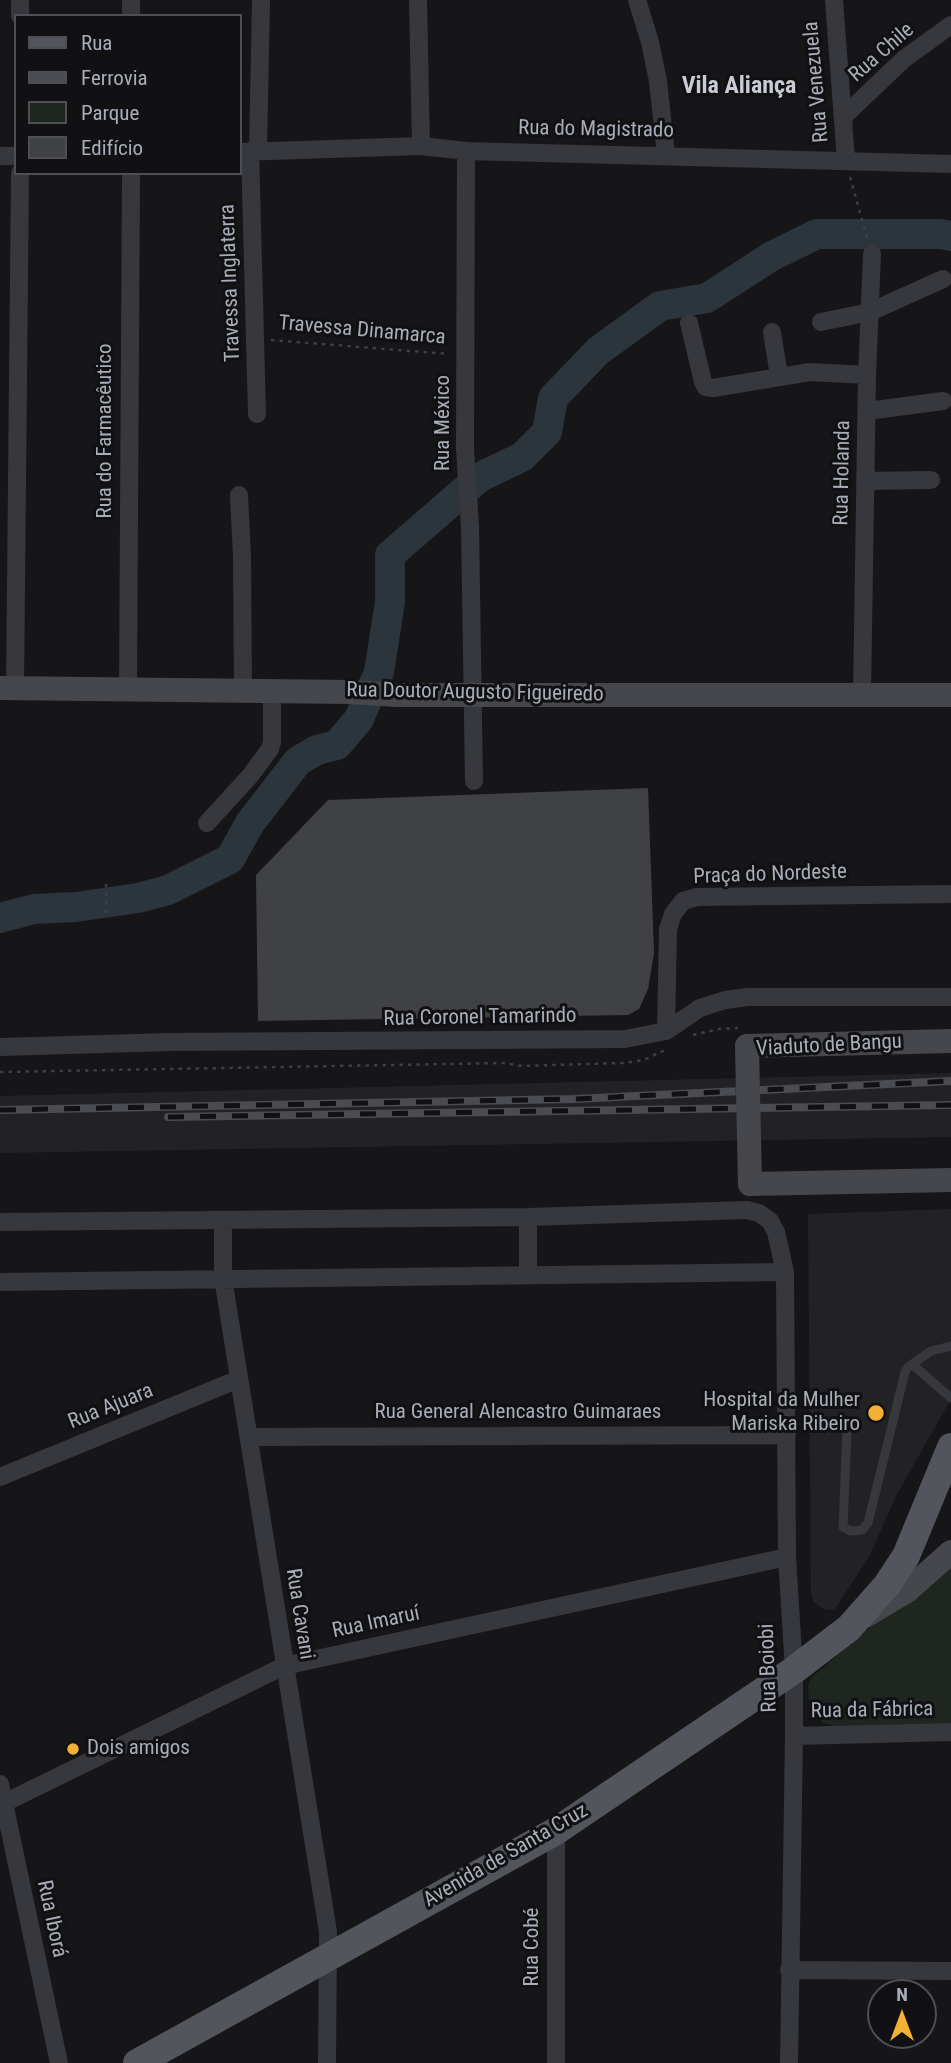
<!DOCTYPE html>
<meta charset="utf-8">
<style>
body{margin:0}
#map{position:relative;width:951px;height:2063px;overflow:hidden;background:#161618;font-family:"Roboto Condensed",sans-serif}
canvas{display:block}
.legend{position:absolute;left:14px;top:14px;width:228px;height:161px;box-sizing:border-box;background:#111113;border:2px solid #4d4f55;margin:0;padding:9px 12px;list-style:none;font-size:21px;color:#a8adb8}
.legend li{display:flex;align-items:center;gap:14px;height:35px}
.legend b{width:35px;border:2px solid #4d4f55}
.north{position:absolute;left:867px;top:1979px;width:70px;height:70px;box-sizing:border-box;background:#111113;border:2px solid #4d4f55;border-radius:50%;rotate:0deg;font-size:19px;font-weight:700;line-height:28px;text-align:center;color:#a8adb8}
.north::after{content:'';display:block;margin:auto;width:24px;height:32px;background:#f2b134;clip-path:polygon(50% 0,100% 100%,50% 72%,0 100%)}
</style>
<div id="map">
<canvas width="951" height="2063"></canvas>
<ul class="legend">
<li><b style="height:9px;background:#53555c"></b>Rua</li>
<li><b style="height:9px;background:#4a4c52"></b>Ferrovia</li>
<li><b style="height:19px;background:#1e261f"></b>Parque</li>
<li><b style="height:19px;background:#404145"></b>Edifício</li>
</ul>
<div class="north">N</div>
</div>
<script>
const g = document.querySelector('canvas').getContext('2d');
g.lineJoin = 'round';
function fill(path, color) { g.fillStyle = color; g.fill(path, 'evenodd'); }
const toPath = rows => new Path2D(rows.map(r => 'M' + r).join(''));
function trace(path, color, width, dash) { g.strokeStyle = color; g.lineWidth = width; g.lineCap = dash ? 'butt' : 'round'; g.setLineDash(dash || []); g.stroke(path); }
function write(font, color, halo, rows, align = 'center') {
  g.font = font + ' "Roboto Condensed",sans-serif'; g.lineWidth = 6; g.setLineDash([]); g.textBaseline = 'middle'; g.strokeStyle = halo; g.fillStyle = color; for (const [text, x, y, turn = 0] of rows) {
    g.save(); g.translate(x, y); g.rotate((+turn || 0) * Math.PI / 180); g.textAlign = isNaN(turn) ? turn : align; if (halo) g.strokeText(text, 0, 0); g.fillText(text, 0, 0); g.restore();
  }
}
fill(toPath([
 [951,1073,951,1137,0,1153,0,1096],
 [951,1209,951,1399,896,1496,870,1555,835,1609,826,1610,813,1602,811,1593,808,1214]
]), '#222225');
fill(toPath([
 [951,1558,951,1723,838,1727,823,1723,809,1705,808,1685,811,1678]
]), '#1e261f');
trace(toPath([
 [0,918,34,909,76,907,138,898,168,890,230,859,250,823,298,761,317,750,337,745,359,719,379,672,390,602,390,555,480,477,522,457,547,432,553,398,598,351,660,306,707,298,772,256,817,234,940,234,951,236]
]), '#2c353c', 30);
fill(toPath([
 [648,788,654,953,648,989,639,1009,628,1015,258,1021,256,875,328,800]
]), '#404145');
trace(toPath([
 [850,177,867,238],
 [271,340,449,354],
 [106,884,106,915],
 [693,1035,719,1029,738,1028],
 [0,1072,503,1063,522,1066,623,1063,644,1060,665,1050]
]), '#3d3f44', 2.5, [3.5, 5]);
trace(toPath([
 [913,1365,951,1398],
 [847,1430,843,1527,851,1531,862,1530,868,1523,905,1372,908,1367,931,1351,951,1346]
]), '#37383d', 9);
trace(toPath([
 [418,0,421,146],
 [637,0,650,42,658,81,666,155],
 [834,0,846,160],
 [20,16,20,0],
 [131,16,131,0],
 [844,116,904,59,951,25],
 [250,151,257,414],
 [258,151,261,0],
 [466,151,465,449,470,527,474,781],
 [240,152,421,146,466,151,951,164],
 [0,156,16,156],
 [821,322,870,312,943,279],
 [689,323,703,382,706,387,713,388,810,372,867,375],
 [772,332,779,376],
 [867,411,943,401],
 [865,481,931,480],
 [239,495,242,556,243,690],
 [15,688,20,173],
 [128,689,131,173],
 [862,694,867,375,872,254],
 [207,823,250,776,270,749,272,742,272,691],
 [666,1031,668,929,673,914,683,901,697,897,951,894],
 [0,1047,170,1042,625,1039,666,1031,700,1008,725,1000,748,997,951,997],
 [528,1217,528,1275],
 [223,1220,223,1278,328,1932,327,2063],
 [0,1222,528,1217,747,1210,759,1213,770,1221,776,1232,785,1272,0,1282],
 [785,1272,787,1557,794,1670,794,1736,789,2063],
 [250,1437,787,1435],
 [0,1477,239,1379],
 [794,1736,951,1732],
 [0,1784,59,2063],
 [0,1805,284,1666,787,1557],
 [789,1970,951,1971],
 [556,2063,556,1831]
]), '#37383d', 18);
trace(toPath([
 [0,688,350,692,397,695,951,695],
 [747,1046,951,1041],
 [750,1184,951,1180],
 [865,1616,907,1591,951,1552]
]), '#45474d', 24);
trace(toPath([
 [137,2063,556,1831,794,1670,849,1628,887,1585,906,1556,951,1447]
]), '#53555c', 28);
const rail = toPath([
 [0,1110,574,1099,951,1081],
 [168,1117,951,1105]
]);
trace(rail, '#4a4c52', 8);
trace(rail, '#111113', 5, [16]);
trace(toPath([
 [747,1046,750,1184]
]), '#45474d', 24);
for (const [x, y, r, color] of [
 [876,1413,9,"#f2b134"],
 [73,1749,7,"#f2b134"]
]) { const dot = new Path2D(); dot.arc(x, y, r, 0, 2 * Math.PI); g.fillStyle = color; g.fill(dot); trace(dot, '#111113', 2.5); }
write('21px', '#a8adb8', '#111113', [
 ["Rua Chile",882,53,-41],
 ["Rua Venezuela",817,82,-95],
 ["Rua do Magistrado",596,130,1],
 ["Travessa Inglaterra",231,283,-92],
 ["Travessa Dinamarca",362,331,5],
 ["Rua México",444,423,-90],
 ["Rua do Farmacêutico",106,431,-90],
 ["Rua Holanda",843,473,-89],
 ["Rua Doutor Augusto Figueiredo",475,693,1],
 ["Praça do Nordeste",770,875,-2],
 ["Rua Coronel Tamarindo",480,1018,-1],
 ["Viaduto de Bangu",829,1046,-3],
 ["Rua Ajuara",111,1407,-22],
 ["Rua General Alencastro Guimaraes",518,1413],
 ["Rua Cavani",299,1614,81],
 ["Rua Imaruí",376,1623,-12],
 ["Rua Boiobi",769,1668,-92],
 ["Rua da Fábrica",872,1711,-1],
 ["Avenida de Santa Cruz",506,1856,-30],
 ["Rua Iborá",51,1919,78],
 ["Rua Cobé",533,1947,-90]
]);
write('21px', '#a8adb8', '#111113', [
 ["Hospital da Mulher",860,1401],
 ["Mariska Ribeiro",860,1425],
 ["Dois amigos",87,1749,"left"]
], 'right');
write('bold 24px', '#c9ccd4', '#111113', [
 ["Vila Aliança",739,87]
]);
</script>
